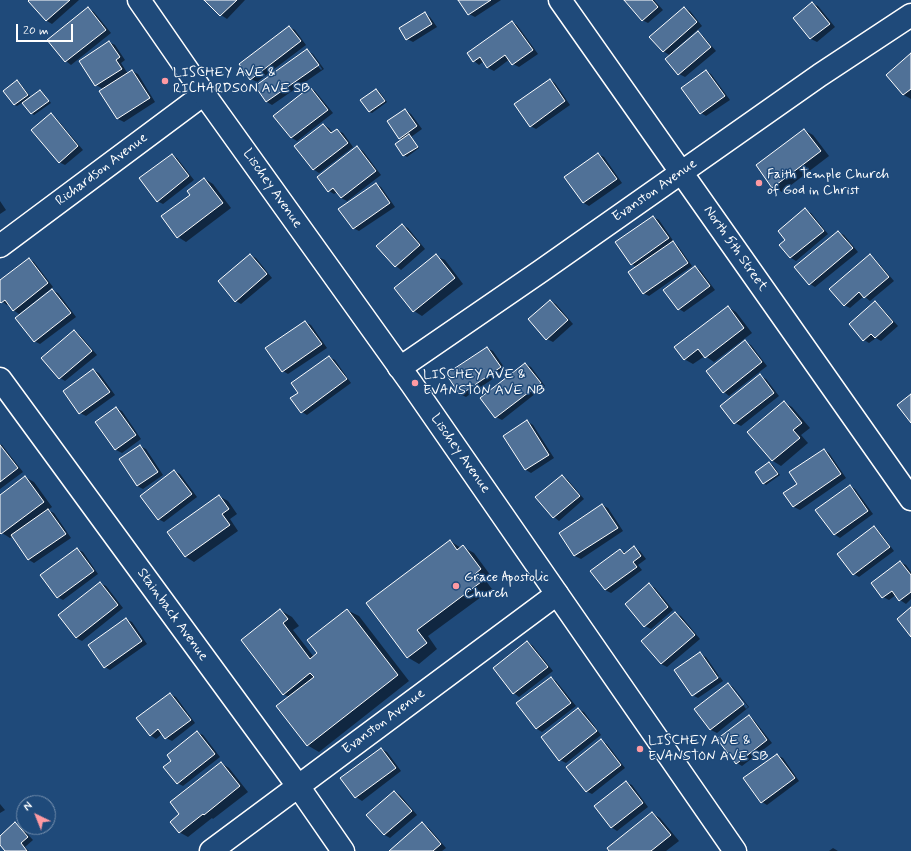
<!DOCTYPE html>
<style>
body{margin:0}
#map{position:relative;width:911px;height:851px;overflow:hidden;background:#1f4a7a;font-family:Mynerve,sans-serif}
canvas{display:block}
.north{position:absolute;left:16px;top:795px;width:40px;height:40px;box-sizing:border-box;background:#1f4a7a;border:1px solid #7992af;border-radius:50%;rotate:317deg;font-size:11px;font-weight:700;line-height:16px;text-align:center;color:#fff}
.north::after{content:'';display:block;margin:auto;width:14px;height:18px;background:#ff9aa2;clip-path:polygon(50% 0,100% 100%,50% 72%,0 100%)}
.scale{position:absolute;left:16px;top:24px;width:57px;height:18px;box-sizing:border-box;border:2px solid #fff;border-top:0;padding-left:5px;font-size:12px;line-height:14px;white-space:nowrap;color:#fff;-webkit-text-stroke:3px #1f4a7a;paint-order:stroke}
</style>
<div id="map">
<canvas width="911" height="851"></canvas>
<div class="north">N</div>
<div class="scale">20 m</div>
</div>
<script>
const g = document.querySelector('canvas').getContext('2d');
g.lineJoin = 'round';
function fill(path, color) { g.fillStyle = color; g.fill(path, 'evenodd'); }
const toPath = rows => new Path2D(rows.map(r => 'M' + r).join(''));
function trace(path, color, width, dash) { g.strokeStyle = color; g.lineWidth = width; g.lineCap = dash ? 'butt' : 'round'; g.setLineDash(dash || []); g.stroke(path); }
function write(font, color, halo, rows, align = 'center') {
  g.font = font + ' Mynerve,sans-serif'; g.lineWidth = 3; g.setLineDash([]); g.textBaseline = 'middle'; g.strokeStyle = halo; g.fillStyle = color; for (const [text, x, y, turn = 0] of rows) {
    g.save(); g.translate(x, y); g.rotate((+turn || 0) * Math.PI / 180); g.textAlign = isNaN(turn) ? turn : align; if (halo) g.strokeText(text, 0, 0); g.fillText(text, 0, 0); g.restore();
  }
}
fill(toPath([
 [31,0,79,0,52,24,47,21,29,1],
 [206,0,245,0,227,19,221,15],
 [460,0,501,0,475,17,469,14],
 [625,0,654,0,663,10,648,23,642,20],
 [812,3,818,6,835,27,817,42,811,39,794,18],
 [684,8,690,11,702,26,673,51,674,53,698,33,703,36,716,51,685,77,679,74,671,56,663,51],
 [88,9,94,12,111,33,71,65,66,61],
 [425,14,430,17,437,27,413,42,407,39],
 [512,22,517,25,538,54,519,67,513,64,510,59,494,71,488,68,484,61,479,65,474,61],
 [289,27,295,30,306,45,257,82,251,79,240,65],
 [109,42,115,45,125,60,121,63,128,74,132,71,138,74,155,102,124,122,118,119,100,91,103,89,96,85],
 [307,51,313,54,324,69,272,105,267,102,256,86],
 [309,54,312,54,322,69,321,70],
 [911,54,911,99,904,95,887,75],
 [706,71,711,74,730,100,706,116,701,113],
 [550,80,555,83,570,105,536,129,530,126],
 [17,81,19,82,30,96,25,100,26,102,40,91,43,93,51,103,34,115,31,113,23,102,17,106,15,105,4,91],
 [310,88,315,91,333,113,297,141,292,138,275,116],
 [377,90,379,91,387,102,372,113,369,112],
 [405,110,411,114,422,129,411,137,419,148,407,157,404,155,396,144,403,140,400,138],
 [51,115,56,118,83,150,65,165,59,162],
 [324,125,329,128,333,133,337,130,343,133,353,147,319,173,313,169],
 [804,130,813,135,829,156,782,192,773,187],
 [357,148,363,151,381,175,347,201,341,198,337,192,334,194,329,191],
 [598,154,604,157,622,183,589,206,584,203,566,177],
 [172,155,177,158,194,180,163,204,157,201],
 [205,179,213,184,231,208,186,242,178,237,192,195],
 [376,184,381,187,395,207,359,231,353,228],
 [0,201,6,210,0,214],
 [805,210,811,213,828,234,796,261,791,258,780,245,787,240],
 [653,217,659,220,674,242,673,242,678,246,692,266,649,296,643,293,637,267,631,264],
 [402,225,408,228,425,249,401,270,396,266],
 [838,232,844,235,858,252,815,287,810,284],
 [250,255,256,258,272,278,241,304,236,301],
 [436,256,445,260,463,284,422,316,414,311],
 [870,256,875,259,894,281,870,301,864,296,850,308,844,305],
 [29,259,34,262,53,287,19,314,13,310,9,304,7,305,0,300,0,282],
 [695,267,700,270,715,290,684,312,679,309],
 [52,290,58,293,76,317,40,344,34,341],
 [550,301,556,304,573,324,553,342,547,339],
 [875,302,880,306,898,326,881,341,876,338,869,343,864,340],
 [728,307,736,312,752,333,714,362,705,356,693,364,684,359],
 [305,322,311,325,327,348,288,374,283,371],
 [74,331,79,334,97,355,65,381,60,378],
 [745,342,751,345,767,366,729,396,724,392],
 [487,348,493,351,506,370,466,397,460,394],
 [329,357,335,360,351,383,307,415,302,412,299,393],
 [526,364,531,367,545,386,502,420,496,417],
 [93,370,99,373,115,395,86,416,80,413,64,391],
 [760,376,766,379,779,396,741,426,735,423],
 [784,402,792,407,810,428,801,435,808,443,781,466,773,461,748,432],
 [116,408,122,411,141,439,122,453,116,450,96,422],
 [527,421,533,425,554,458,531,473,526,470,504,436],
 [0,444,2,445,23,472,0,489],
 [140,446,146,449,163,475,143,489,137,486],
 [824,450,829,453,846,478,800,510,794,507,785,493,798,484],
 [769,463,772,464,780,475,766,485,764,483],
 [174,471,180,474,197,497,164,522,158,519],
 [562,476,567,479,584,499,559,521,554,517,537,498],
 [25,477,34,482,52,507,48,510,54,513,71,538,34,563,29,560,13,536,10,538,2,533,0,531,0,496],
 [850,486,855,489,873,514,840,538,834,534],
 [219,496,228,501,237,514,230,519,238,531,194,562,186,557,169,532],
 [602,505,608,508,623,531,581,559,575,556,560,533],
 [874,527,879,531,894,551,859,577,854,574],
 [450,541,461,548,463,547,474,553,491,576,486,581,492,589,428,636,437,649,419,664,407,657,367,603],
 [634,548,640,551,646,559,638,565,642,570,611,593,605,590,620,550,626,553],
 [77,549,83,552,98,574,63,600,57,597],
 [900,562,906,565,911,572,911,599,906,604,900,600,896,595,889,600,883,597],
 [100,583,106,586,123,608,82,641,76,638,59,615],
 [649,585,655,588,673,610,651,629,645,626,626,604],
 [280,610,292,617,299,626,293,630,314,657,347,610,359,616,409,681,319,752,307,745,290,697,283,694],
 [675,613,681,616,700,639,667,667,661,664],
 [126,619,132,622,147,644,110,670,105,667],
 [528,642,533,646,553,671,519,697,514,693,494,668],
 [700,654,706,657,719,676,694,693,694,695,693,695],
 [720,677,723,681,698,698,694,696],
 [551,678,556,681,576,706,542,732,537,729,517,703],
 [728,684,733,687,749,707,717,733,711,730,695,709],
 [730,687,732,687,748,707,746,709],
 [170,694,176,697,195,723,172,741,166,738,163,733,156,739,150,735],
 [578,709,584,712,601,735,566,763,560,760],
 [749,717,754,720,772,743,742,766,737,763],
 [197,732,203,735,220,757,183,786,177,783,173,761],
 [601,741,607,744,625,768,592,794,586,791],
 [381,749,387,752,401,771,362,801,356,797,342,778],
 [777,755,783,758,799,781,767,805,762,802],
 [221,763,229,768,248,792,213,819,212,818,188,837,179,832,181,814],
 [626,782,632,785,648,807,617,831,611,827],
 [395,792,400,795,417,815,390,838,385,835,368,815],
 [0,804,5,810,0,813],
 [652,813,660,818,679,841,666,851,611,851],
 [15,824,21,827,33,840,25,847,29,851,7,851,0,844,0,837],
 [422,824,428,827,446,848,442,851,390,851],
 [833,848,838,851,829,851]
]), '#0007');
const building = toPath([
 [29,0,70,0,46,21,28,1,29,0],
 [204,0,237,0,220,16,204,0],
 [458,0,491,0,468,15,458,0],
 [624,0,652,0,658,7,642,21,624,0],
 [812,2,830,24,810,39,793,18,812,2],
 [88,7,106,30,65,62,47,40,88,7],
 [684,7,697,22,663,52,649,37,684,7],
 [425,12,432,24,406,40,399,28,425,12],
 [512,21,533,50,512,65,505,55,487,68,480,57,473,62,467,53,512,21],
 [289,26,301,41,250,80,239,64,289,26],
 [698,31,711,47,678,75,665,59,698,31],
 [109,41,120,57,116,60,122,69,95,86,79,61,109,41],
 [307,49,319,65,266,102,255,86,307,49],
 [911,53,911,89,903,95,886,75,911,53],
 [132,70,150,98,117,119,99,91,132,70],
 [706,70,725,96,700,114,681,88,706,70],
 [550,79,565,101,530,127,514,104,550,79],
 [17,80,28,95,14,105,3,91,17,80],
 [310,87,328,110,291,138,273,116,310,87],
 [376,89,385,101,369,112,360,100,376,89],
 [40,90,49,101,31,114,22,103,40,90],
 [405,109,417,126,399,139,387,121,405,109],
 [51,113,78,146,59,163,31,130,51,113],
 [323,124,331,133,337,129,348,143,313,170,294,146,323,124],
 [804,129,821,151,772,188,756,165,804,129],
 [409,134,418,147,403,156,395,144,409,134],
 [357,146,376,171,341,198,333,188,328,192,317,177,357,146],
 [598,153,617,179,583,203,564,177,598,153],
 [172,154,189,176,157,202,139,178,172,154],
 [204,178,223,203,177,238,161,216,190,195,187,191,204,178],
 [376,183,390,203,353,229,338,209,376,183],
 [805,208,824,231,790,258,779,245,785,240,778,231,805,208],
 [653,216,669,238,631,265,615,242,653,216],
 [402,224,420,245,395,267,376,246,402,224],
 [838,231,853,248,809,285,794,267,838,231],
 [673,241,688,263,643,294,628,272,673,241],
 [250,254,267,274,235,302,218,281,250,254],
 [436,254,455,278,413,312,394,288,436,254],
 [870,254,889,277,864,298,859,292,844,306,829,289,870,254],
 [29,258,48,283,13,311,5,300,1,303,0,302,0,280,29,258],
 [695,266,710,286,678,310,663,290,695,266],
 [52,289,71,313,34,342,15,318,52,289],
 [550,300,568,320,546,340,528,319,550,300],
 [875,301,893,322,875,338,871,334,863,341,849,324,875,301],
 [728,306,744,328,705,358,698,349,684,360,674,347,728,306],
 [305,321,322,344,282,372,265,348,305,321],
 [74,330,92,351,59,379,41,358,74,330],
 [745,340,762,362,723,393,706,371,745,340],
 [487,347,501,367,460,395,446,374,487,347],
 [329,356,347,379,301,413,290,398,298,393,291,383,329,356],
 [525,363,541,383,495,418,480,398,525,363],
 [93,369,110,392,79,414,63,391,93,369],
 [760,374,774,393,734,424,720,406,760,374],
 [911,394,911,423,897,405,911,394],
 [784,401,802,423,793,430,800,438,772,461,747,432,784,401],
 [116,407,136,435,115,450,95,422,116,407],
 [527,420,549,455,525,470,503,436,527,420],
 [0,445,18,468,0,482,0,445],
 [140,445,158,472,137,486,119,459,140,445],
 [824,449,841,474,793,507,783,493,797,484,789,472,824,449],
 [769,462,778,474,763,484,755,472,769,462],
 [174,470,192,494,158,520,140,496,174,470],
 [562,475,580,496,553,518,535,497,562,475],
 [25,476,44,502,1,534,0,533,0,495,25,476],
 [850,485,868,511,834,535,815,510,850,485],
 [219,495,229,509,222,514,230,525,185,557,167,532,219,495],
 [602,504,618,528,574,556,559,533,602,504],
 [48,509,66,534,28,560,11,535,48,509],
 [874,526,890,547,853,575,837,554,874,526],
 [450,540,457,550,463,545,481,569,475,574,481,582,417,630,427,643,407,658,366,603,450,540],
 [634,546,641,556,633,562,637,567,605,590,590,571,620,549,624,554,634,546],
 [77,548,94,571,57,598,40,575,77,548],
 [900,561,911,575,911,592,899,601,892,591,882,598,871,583,900,561],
 [100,582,118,605,76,638,58,615,100,582],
 [649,583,668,607,644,627,625,604,649,583],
 [911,607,911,637,897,619,911,607],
 [280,609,288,619,283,623,310,659,317,653,307,640,347,609,398,675,307,746,276,706,314,677,310,673,283,695,241,640,280,609],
 [675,612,695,635,661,664,641,641,675,612],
 [126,618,142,641,104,668,88,645,126,618],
 [527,641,548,667,513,694,493,668,527,641],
 [700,652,718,678,692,696,674,670,700,652],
 [551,677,571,703,536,729,516,703,551,677],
 [728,683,744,704,710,730,694,709,728,683],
 [170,693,191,720,165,739,158,729,150,736,136,718,170,693],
 [578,708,597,731,559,761,541,737,578,708],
 [749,715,767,740,736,764,717,739,749,715],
 [197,731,215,754,177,784,163,767,171,761,167,755,197,731],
 [601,739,621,765,586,792,566,767,601,739],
 [381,748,396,768,355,798,340,778,381,748],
 [777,754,795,778,761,803,743,778,777,754],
 [221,762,240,786,204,815,203,814,179,833,170,822,179,814,170,802,221,762],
 [626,781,643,803,611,828,594,806,626,781],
 [394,791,412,811,384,835,366,815,394,791],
 [652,812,671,835,651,851,609,851,607,848,652,812],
 [15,822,28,837,21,843,27,851,5,851,0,845,0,836,15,822],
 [422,822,441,844,433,851,389,851,422,822]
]);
fill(building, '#507197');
trace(building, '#fff', 1);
const street = toPath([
 [560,0,911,499],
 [0,246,204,94],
 [399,367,407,363,541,271,820,75,911,15],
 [0,379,298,786,343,851],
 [211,851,557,594]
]);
const secondary = toPath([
 [139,0,204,94,411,383,735,851]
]);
trace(street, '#fff', 25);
trace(secondary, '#fff', 25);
trace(street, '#1f4a7a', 22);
trace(secondary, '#1f4a7a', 22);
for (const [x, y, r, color] of [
 [165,81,4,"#ff9aa2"],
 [759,183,4,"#ff9aa2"],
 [415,383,4,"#ff9aa2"],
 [456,586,4,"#ff9aa2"],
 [640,749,4,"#ff9aa2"]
]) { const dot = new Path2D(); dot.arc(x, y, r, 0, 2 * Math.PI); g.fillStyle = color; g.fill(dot); trace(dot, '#1f4a7a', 1.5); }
write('14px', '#fff', '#1f4a7a', [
 ["LISCHEY AVE &",173,73],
 ["RICHARDSON AVE SB",173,89],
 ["Faith Temple Church",767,175],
 ["of God in Christ",767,191],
 ["LISCHEY AVE &",423,375],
 ["EVANSTON AVE NB",423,391],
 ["Grace Apostolic",464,578],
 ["Church",464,594],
 ["LISCHEY AVE &",648,741],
 ["EVANSTON AVE SB",648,757]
], 'left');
write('14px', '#fff', '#1f4a7a', [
 ["Richardson Avenue",102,170,-37],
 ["Lischey Avenue",272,189,55],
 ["Evanston Avenue",655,191,-35],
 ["North 5th Street",735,249,55],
 ["Lischey Avenue",460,454,55],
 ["Stainback Avenue",172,615,54],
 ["Evanston Avenue",384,722,-37]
]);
</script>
